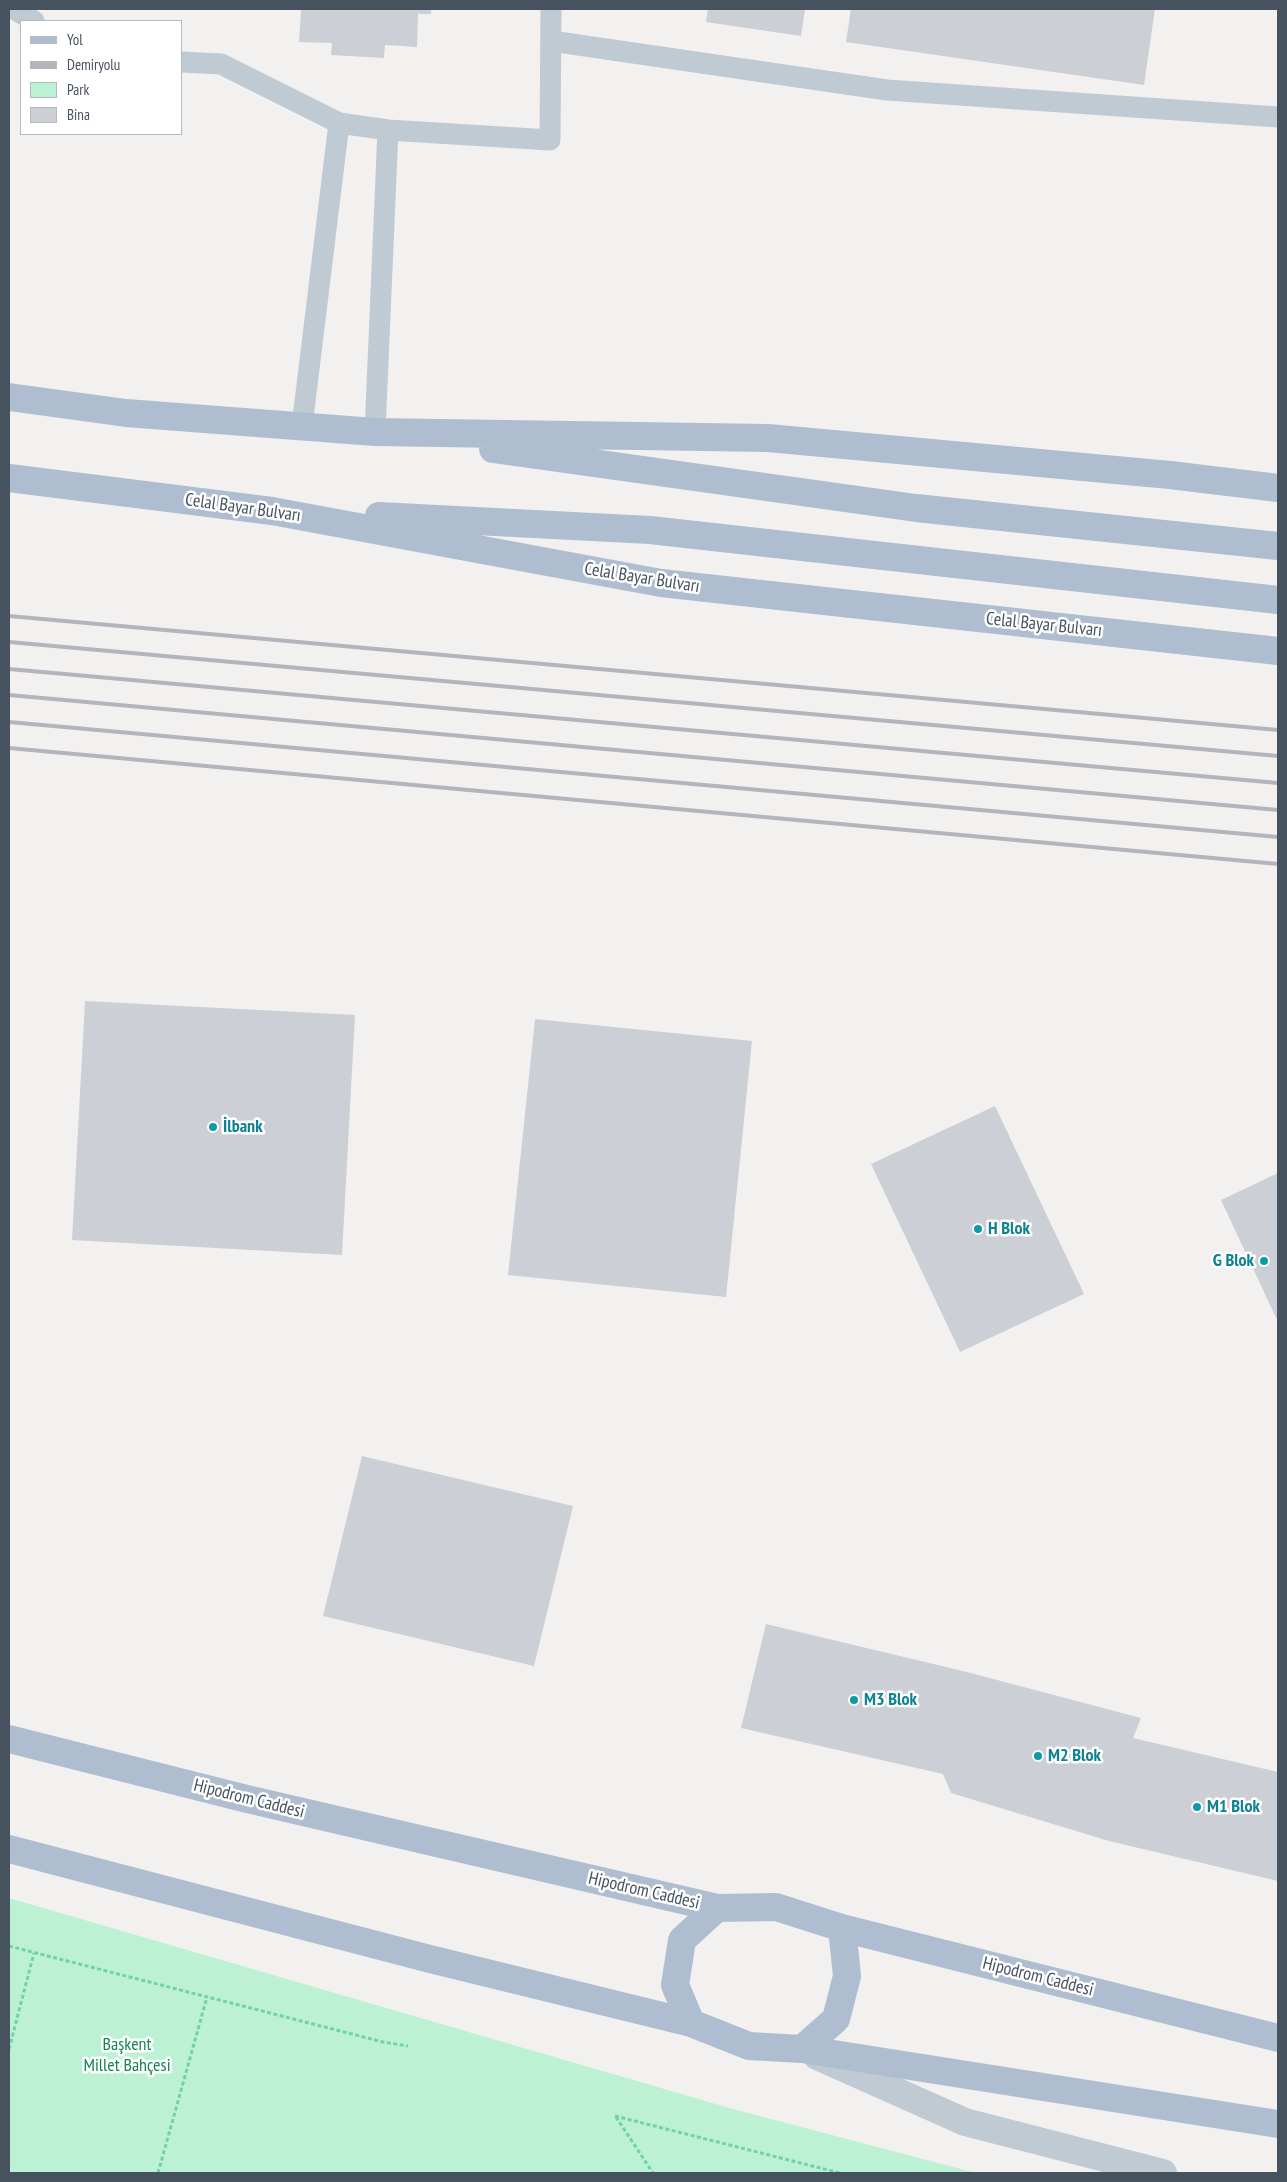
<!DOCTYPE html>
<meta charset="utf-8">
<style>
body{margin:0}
#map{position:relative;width:1287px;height:2182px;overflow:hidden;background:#f3f0f0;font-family:"PT Sans Narrow",sans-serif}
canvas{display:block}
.frame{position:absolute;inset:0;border:10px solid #47525f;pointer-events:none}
.legend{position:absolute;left:20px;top:20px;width:162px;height:115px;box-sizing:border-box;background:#fff;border:1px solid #b5babf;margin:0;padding:6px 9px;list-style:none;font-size:15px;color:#47525f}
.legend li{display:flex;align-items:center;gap:10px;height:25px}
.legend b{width:25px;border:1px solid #b5babf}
</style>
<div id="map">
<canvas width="1287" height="2182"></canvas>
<div class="frame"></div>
<ul class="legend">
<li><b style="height:6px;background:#aebed0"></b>Yol</li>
<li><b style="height:6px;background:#b2b5bb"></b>Demiryolu</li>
<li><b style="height:14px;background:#bcf2d3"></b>Park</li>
<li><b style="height:14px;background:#cccfd5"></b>Bina</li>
</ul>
</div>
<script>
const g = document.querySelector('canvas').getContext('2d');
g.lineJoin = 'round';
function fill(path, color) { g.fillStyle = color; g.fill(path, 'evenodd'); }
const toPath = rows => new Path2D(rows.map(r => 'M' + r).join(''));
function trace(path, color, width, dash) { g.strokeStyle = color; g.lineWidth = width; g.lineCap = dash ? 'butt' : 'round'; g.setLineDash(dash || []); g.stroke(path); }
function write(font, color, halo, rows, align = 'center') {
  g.font = font + ' "PT Sans Narrow",sans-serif'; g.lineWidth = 5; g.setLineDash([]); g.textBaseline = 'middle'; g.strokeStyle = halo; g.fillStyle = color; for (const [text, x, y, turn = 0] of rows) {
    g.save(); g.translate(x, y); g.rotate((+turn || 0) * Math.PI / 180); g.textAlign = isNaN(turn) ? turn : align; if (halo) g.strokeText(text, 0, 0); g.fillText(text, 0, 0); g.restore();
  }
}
fill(toPath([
 [9,1898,733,2109,976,2173,9,2173]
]), '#bcf2d3');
fill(toPath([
 [301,9,431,9,431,14,418,14,417,47,385,45,384,58,331,55,332,43,299,42],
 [708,9,805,9,801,36,706,22],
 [851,9,1155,9,1144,85,846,42],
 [85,1001,355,1015,342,1255,72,1240],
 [535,1019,752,1041,726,1297,508,1275],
 [995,1106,1084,1294,960,1352,871,1164],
 [1278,1173,1278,1322,1221,1200],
 [362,1456,573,1506,534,1666,323,1616],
 [766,1624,967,1672,1141,1718,1133,1738,1278,1772,1278,1881,1109,1841,951,1793,943,1774,741,1728]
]), '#cccfd5');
trace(toPath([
 [9,1946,383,2042,408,2046],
 [9,2049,34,1953],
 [615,2116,840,2173],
 [616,2117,653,2173],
 [158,2173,207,1997]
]), '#72d2a7', 3, [4, 2.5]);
trace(toPath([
 [14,9,34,21],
 [551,41,887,90,1278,117],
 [181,62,221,64,339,123,388,130,550,140,551,9],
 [302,426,339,123],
 [375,432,388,130]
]), '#c0cad3', 21);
trace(toPath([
 [817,2056,965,2122,1163,2173]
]), '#c0cad3', 28);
trace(toPath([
 [9,397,126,413,375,432,768,438,1170,475,1278,488],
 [493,449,916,508,1278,546],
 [9,478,272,511,661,583,1278,651],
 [379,516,650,530,1278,600],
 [9,1739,247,1799,717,1908,776,1907,842,1928,1278,2038],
 [9,1849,430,1959,691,2023,749,2046,802,2049,1278,2124],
 [691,2023,675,1985,682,1940,717,1908],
 [802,2049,836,2019,847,1976,842,1928]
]), '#aebed0', 28);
trace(toPath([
 [9,616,1278,730],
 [9,642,1278,756],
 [9,669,1278,783],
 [9,695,1278,810],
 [9,722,1278,837],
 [9,748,1278,864]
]), '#b2b5bb', 4);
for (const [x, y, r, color] of [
 [213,1127,5,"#0f9aa8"],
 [978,1229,5,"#0f9aa8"],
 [1264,1261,5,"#0f9aa8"],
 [854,1700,5,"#0f9aa8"],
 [1038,1756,5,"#0f9aa8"],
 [1197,1807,5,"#0f9aa8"]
]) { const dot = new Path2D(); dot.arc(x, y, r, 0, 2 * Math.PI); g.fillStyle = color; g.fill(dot); trace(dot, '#fff', 2); }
write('18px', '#47525f', '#fff', [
 ["Celal Bayar Bulvarı",243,508,8],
 ["Celal Bayar Bulvarı",642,578,9],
 ["Celal Bayar Bulvarı",1044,625,6],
 ["Hipodrom Caddesi",249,1799,14],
 ["Hipodrom Caddesi",644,1891,13],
 ["Hipodrom Caddesi",1038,1977,14]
]);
write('bold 18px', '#0d838f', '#fff', [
 ["İlbank",223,1127],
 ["H Blok",988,1229],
 ["G Blok",1254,1261,"right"],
 ["M3 Blok",864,1700],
 ["M2 Blok",1048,1756],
 ["M1 Blok",1207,1807]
], 'left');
write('18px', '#128651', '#fff', [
 ["Başkent",127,2045],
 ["Millet Bahçesi",127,2066]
]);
</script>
